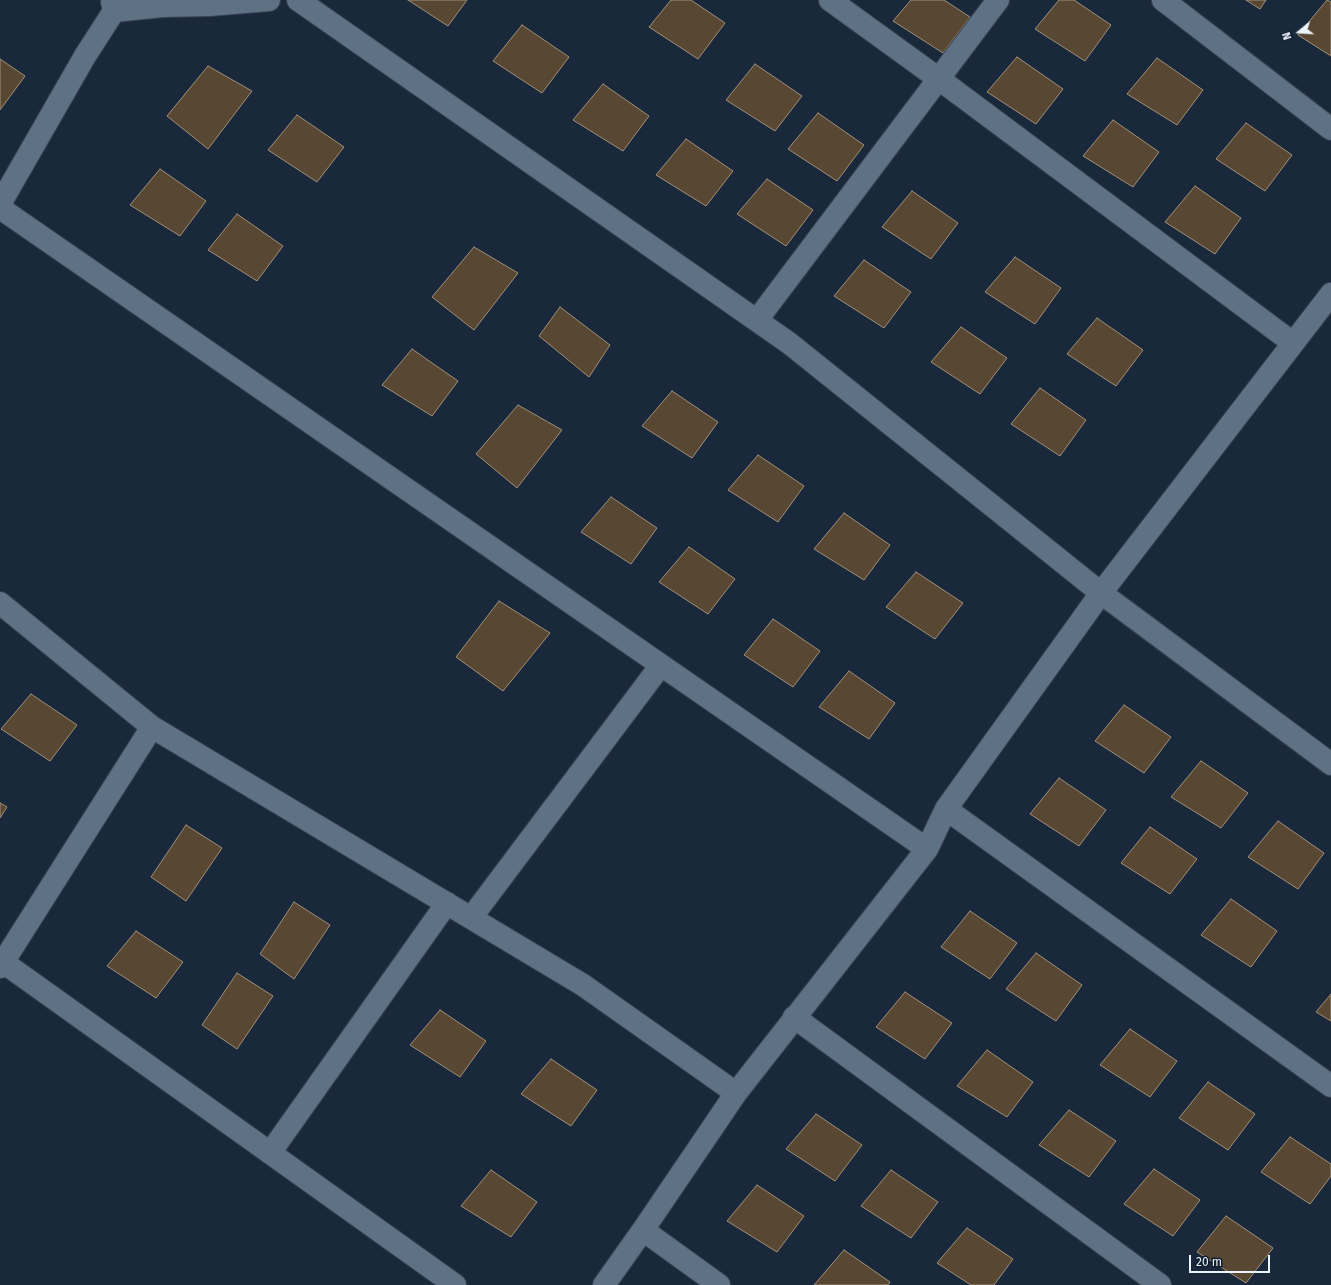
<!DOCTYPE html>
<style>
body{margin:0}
#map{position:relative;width:1331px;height:1285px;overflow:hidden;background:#19293b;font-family:"Fira Sans",sans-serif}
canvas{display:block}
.north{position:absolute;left:1279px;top:12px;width:40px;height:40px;-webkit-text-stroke:3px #101f30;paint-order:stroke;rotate:252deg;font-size:11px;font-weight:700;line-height:16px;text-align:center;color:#ebf3fc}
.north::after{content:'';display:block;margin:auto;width:14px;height:18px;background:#ebf3fc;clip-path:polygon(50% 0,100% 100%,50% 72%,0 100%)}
.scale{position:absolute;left:1189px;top:1255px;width:81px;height:18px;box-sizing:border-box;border:2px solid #ebf3fc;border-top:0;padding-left:5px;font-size:12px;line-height:14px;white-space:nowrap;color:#ebf3fc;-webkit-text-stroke:3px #101f30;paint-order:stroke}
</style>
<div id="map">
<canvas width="1331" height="1285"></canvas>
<div class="north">N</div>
<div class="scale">20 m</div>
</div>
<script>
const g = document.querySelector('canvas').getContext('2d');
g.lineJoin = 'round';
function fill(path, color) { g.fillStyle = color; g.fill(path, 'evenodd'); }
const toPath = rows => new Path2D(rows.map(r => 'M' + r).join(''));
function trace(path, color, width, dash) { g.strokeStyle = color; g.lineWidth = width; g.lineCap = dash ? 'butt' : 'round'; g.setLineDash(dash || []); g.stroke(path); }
const building = toPath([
 [408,0,467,0,448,26,408,0],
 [671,0,691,0,725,23,698,59,649,27,671,0],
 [911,0,944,0,970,17,943,53,893,21,911,0],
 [1059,0,1074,0,1111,25,1085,61,1035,29,1059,0],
 [1246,0,1266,0,1260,9,1246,0],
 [1327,0,1331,2,1331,56,1298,35,1327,0],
 [522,25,569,57,542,93,493,61,522,25],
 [1017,57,1063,89,1036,124,987,92,1017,57],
 [1157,58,1203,90,1177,125,1127,94,1157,58],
 [0,59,25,76,0,110,0,59],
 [755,64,802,96,775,131,726,100,755,64],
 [208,66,252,91,208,149,167,116,208,66],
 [603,84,649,116,623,151,573,120,603,84],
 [818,113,864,145,837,181,788,149,818,113],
 [297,115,344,147,317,182,268,150,297,115],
 [1113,120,1159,152,1133,187,1083,156,1113,120],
 [1246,123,1292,155,1265,191,1216,159,1246,123],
 [686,139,733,171,706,206,656,175,686,139],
 [160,169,206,201,180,236,130,205,160,169],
 [767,179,813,210,786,246,737,214,767,179],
 [1195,186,1241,218,1215,254,1165,222,1195,186],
 [912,191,958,223,931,259,882,227,912,191],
 [237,214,283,246,257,281,208,250,237,214],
 [474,247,518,273,474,330,432,297,474,247],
 [1015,257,1061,288,1035,324,985,292,1015,257],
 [864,260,911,292,884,328,834,296,864,260],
 [560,307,610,345,589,377,539,336,560,307],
 [1097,318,1143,350,1116,386,1067,354,1097,318],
 [961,327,1007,358,980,394,931,362,961,327],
 [412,349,458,381,432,416,382,385,412,349],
 [1040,388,1086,420,1060,456,1011,424,1040,388],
 [672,391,718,422,692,458,642,426,672,391],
 [518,405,562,430,517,488,476,454,518,405],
 [758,455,804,486,778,522,728,490,758,455],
 [611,497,657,528,631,564,581,532,611,497],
 [844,513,890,545,864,580,814,549,844,513],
 [689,547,735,579,708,614,659,582,689,547],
 [916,572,963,603,935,639,886,607,916,572],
 [499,601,550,633,503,691,456,657,499,601],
 [773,619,820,651,793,687,744,655,773,619],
 [849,671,895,703,869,739,819,707,849,671],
 [31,694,77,725,50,761,1,729,31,694],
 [1124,705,1171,737,1144,773,1095,741,1124,705],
 [1201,761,1248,793,1221,828,1171,797,1201,761],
 [1059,778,1106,810,1079,846,1030,814,1059,778],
 [0,803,7,807,0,818,0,803],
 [1278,821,1324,853,1298,889,1248,857,1278,821],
 [186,825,222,848,186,901,151,877,186,825],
 [1150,827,1197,859,1170,894,1121,863,1150,827],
 [1231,899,1277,931,1251,967,1201,935,1231,899],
 [294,902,330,925,294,979,260,954,294,902],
 [970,911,1017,943,990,979,941,947,970,911],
 [136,931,183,962,156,998,107,966,136,931],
 [1036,953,1082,985,1056,1021,1006,989,1036,953],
 [237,973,273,996,237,1049,202,1025,237,973],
 [905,992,952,1023,925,1059,876,1027,905,992],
 [1331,994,1331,1021,1316,1012,1331,994],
 [440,1010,486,1041,460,1077,410,1045,440,1010],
 [1130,1029,1177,1061,1150,1097,1100,1065,1130,1029],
 [987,1050,1033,1082,1007,1117,957,1086,987,1050],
 [551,1059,597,1090,571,1126,521,1094,551,1059],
 [1208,1082,1255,1114,1228,1150,1179,1118,1208,1082],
 [1069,1110,1116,1141,1089,1177,1039,1145,1069,1110],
 [816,1114,862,1145,835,1181,786,1149,816,1114],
 [1290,1137,1331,1164,1331,1176,1310,1204,1261,1172,1290,1137],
 [1154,1169,1200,1200,1173,1236,1124,1204,1154,1169],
 [491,1170,537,1202,511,1237,461,1206,491,1170],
 [891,1170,938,1202,911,1238,861,1206,891,1170],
 [757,1185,804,1216,777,1252,727,1221,757,1185],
 [1226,1216,1273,1248,1246,1283,1197,1252,1226,1216],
 [967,1228,1013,1259,994,1285,971,1285,937,1263,967,1228],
 [844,1250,890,1282,888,1285,814,1285,844,1250]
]);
fill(building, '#584833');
trace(building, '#a19079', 1);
const minor = toPath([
 [298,0,789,343,1101,593,1331,764],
 [830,0,939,79,1293,343],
 [1163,0,1331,129],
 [112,2,114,11,163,6,209,5,269,0],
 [0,204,85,56,121,0],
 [0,208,927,849],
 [757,320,998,0],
 [0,603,152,727,0,967],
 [152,727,583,985,736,1093],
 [946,809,1331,1086],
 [471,918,661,665],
 [0,960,455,1285],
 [794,1017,1160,1285],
 [270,1153,447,903],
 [643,1230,719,1285],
 [604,1285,643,1230,736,1093,927,849,946,809,1101,593,1331,294]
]);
trace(minor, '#374351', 24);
trace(minor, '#5f7185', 22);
</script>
